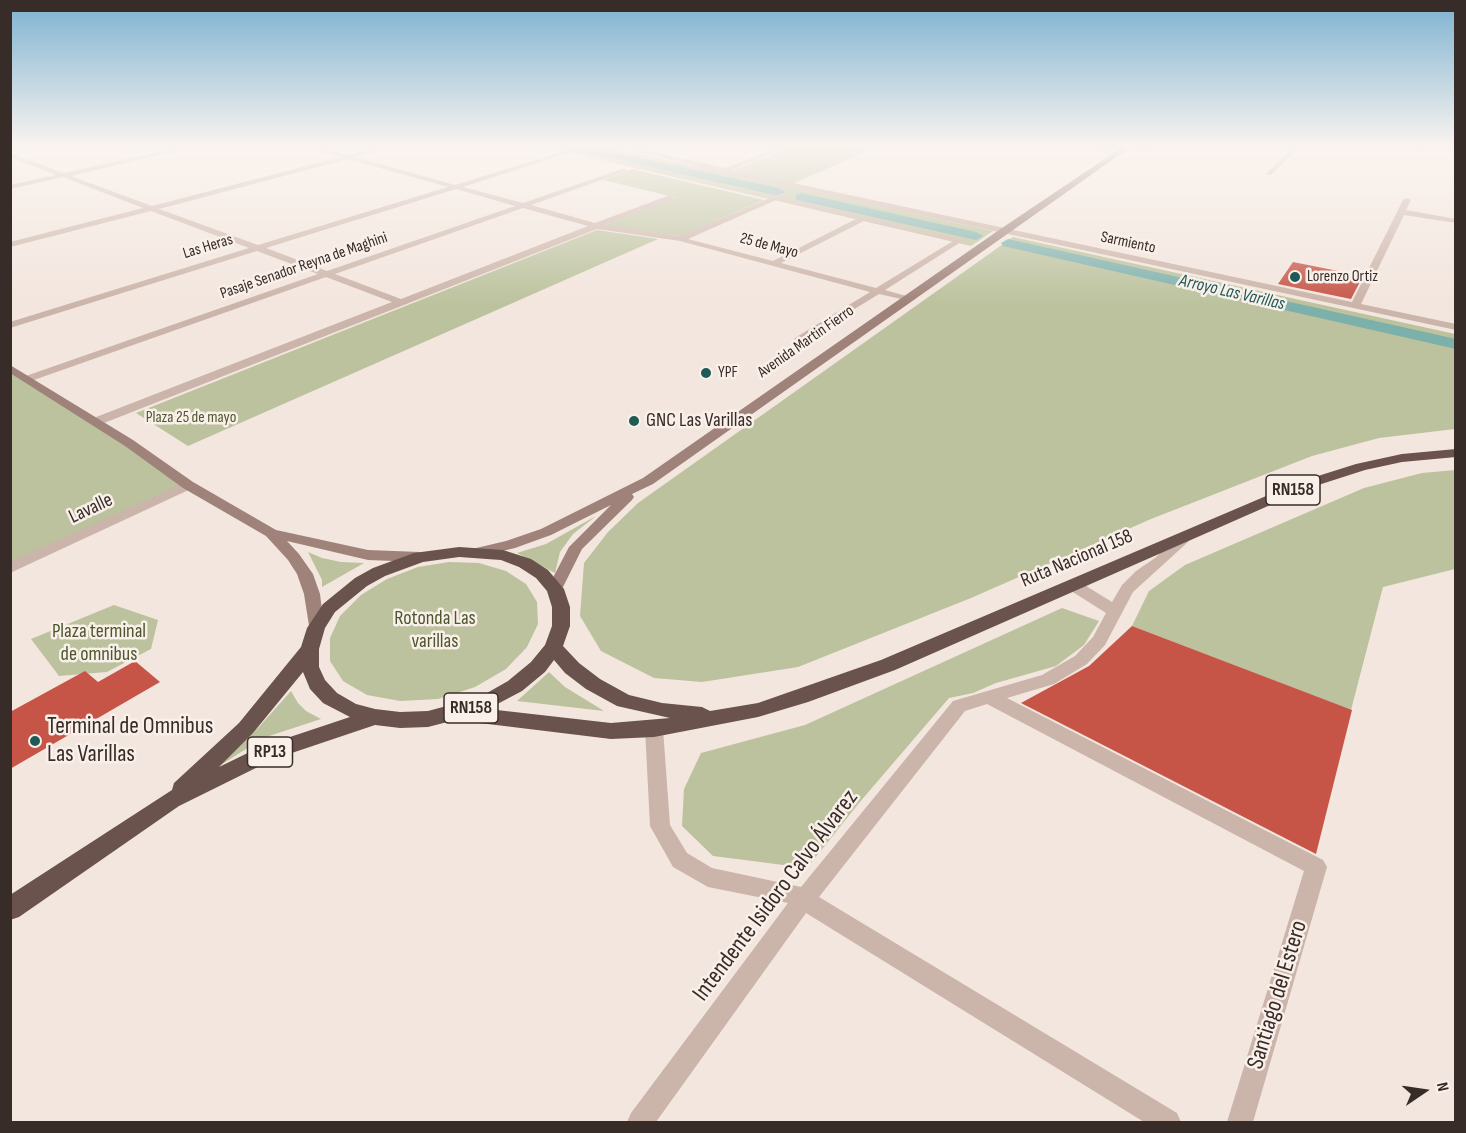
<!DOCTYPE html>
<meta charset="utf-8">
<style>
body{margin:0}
#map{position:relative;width:1466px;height:1133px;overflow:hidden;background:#f3e6de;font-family:"Sofia Sans Condensed",sans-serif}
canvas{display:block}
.frame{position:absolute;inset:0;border:12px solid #382c29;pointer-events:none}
.north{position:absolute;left:1394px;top:1061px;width:60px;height:60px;-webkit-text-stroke:4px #faf0ea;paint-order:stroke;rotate:77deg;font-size:16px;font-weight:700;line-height:24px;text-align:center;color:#382c29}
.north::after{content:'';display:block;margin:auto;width:21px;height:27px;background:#382c29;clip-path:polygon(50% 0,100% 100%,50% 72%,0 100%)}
</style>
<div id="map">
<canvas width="1466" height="1133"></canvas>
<div class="frame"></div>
<div class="north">N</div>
</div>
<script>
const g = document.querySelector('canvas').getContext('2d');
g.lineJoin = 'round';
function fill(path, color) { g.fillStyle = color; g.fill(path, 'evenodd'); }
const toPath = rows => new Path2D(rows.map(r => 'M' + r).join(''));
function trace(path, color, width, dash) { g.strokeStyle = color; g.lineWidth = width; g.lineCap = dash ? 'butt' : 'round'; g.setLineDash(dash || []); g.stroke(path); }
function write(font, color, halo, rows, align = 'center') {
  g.font = font + ' "Sofia Sans Condensed",sans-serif'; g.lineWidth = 5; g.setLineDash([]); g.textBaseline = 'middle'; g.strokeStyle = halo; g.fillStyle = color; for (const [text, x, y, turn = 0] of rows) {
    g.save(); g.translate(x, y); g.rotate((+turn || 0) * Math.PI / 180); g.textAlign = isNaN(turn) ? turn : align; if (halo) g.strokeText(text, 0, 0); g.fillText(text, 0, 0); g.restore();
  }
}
fill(toPath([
 [541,146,602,146,993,231,971,246],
 [795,146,879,146,792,184,731,171],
 [632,169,764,200,680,236,603,226,674,197,603,180],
 [597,230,658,239,188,446,136,413],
 [1013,237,1455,334,1455,429,1379,438,1312,456,1151,519,971,598,798,667,702,682,654,678,601,651,580,616,584,563,608,532,638,503],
 [10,368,188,485,11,569],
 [1455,470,1455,569,1383,587,1351,710,1132,626,1149,591,1185,565,1364,488,1422,473],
 [596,516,573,534,560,552,555,573,517,553,546,544],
 [308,552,322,558,341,562,364,563,322,587,322,580],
 [449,562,479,563,506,571,526,584,537,602,538,624,527,647,506,669,475,687,438,699,400,701,367,695,343,681,330,661,330,638,340,616,361,595,387,579,418,567],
 [114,605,158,620,151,649,107,672,59,676,31,639],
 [1062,608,1099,621,1084,645,1056,666,996,683,973,693,949,698,859,803,807,868,713,856,682,826,684,789,701,753,805,725],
 [549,672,565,687,604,711,517,701],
 [291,691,298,703,306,711,321,719,263,738,213,770,258,728]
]), '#bbc29d');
fill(toPath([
 [593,148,779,188,785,192,779,196,589,153,589,149,593,148],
 [801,193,976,232,983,236,976,240,797,200,795,197,797,194,801,193],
 [1008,239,1456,339,1456,349,1003,246,1001,243,1008,239]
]), '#7cb0ab');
fill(toPath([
 [1293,262,1363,276,1351,299,1278,284],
 [1132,626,1352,710,1316,854,1021,703,1089,666],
 [135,661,160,682,10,769,10,712,85,671,98,682]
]), '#c65548');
fill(toPath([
 [25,146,39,146,10,153,10,149,25,146],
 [185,146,197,146,71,176,152,206,341,157,306,146,317,146,348,155,382,146,393,146,356,157,455,185,580,146,590,146,463,187,523,203,625,168,627,171,531,205,595,223,670,195,673,199,605,225,679,236,782,193,786,195,783,197,964,240,885,290,910,297,910,301,879,294,799,343,794,340,795,338,870,292,680,241,597,229,99,425,91,425,91,419,392,302,326,277,31,381,23,381,23,377,318,274,257,251,10,328,10,322,249,248,151,211,10,247,10,242,143,208,63,177,10,189,10,185,56,175,10,157,10,153,64,173,185,146],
 [348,159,448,187,258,245,159,209,348,159],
 [456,189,515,206,327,271,266,248,456,189],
 [776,200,856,219,773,261,688,239,776,200],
 [523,208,588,226,401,299,335,274,523,208],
 [864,221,953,241,876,288,781,263,864,221],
 [594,146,607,146,632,153,629,155,594,146],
 [616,146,629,146,725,168,782,146,791,146,732,170,1352,302,1403,200,1407,198,1411,200,1406,210,1456,219,1456,223,1404,215,1361,304,1456,324,1456,330,723,173,616,146],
 [1071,146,1087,146,1121,153,1118,155,1071,146],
 [1155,146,1165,146,1149,152,1121,150,1155,146],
 [1294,146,1301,146,1271,175,1267,175,1267,173,1294,146],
 [1390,146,1408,146,1425,150,1422,152,1390,146],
 [188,481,195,485,193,488,10,573,10,562,188,481],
 [1183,535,1188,536,1190,539,1188,542,1133,592,1105,645,1087,664,1054,684,1007,698,1323,860,1327,867,1253,1122,1227,1122,1304,871,987,704,965,711,819,897,1177,1113,1181,1122,1144,1122,806,913,656,1122,627,1122,631,1113,788,903,708,887,673,867,650,826,645,729,648,724,654,722,660,724,663,729,670,825,687,853,712,868,801,887,953,701,1042,675,1075,656,1093,637,1106,613,1068,589,1065,585,1068,581,1078,581,1112,602,1122,585,1136,571,1155,558,1178,536,1183,535]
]), '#cbb4a9');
fill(toPath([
 [1124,146,1132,146,653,484,632,494,634,497,632,500,582,549,560,593,555,594,547,589,569,547,611,505,551,535,515,548,477,557,470,552,472,549,506,541,541,529,643,478,999,230,1124,146],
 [10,365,133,440,193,482,276,530,368,550,420,552,427,557,420,562,368,560,287,541,299,554,313,574,320,594,324,628,322,632,310,632,304,594,297,574,288,560,266,536,183,488,125,446,10,373,10,365]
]), '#9f837a');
fill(toPath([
 [1456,449,1456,457,1402,462,1365,470,1309,488,895,670,808,702,758,717,654,737,611,739,455,720,428,727,400,728,375,725,274,759,179,806,19,917,10,920,10,895,172,790,174,783,239,723,301,647,307,628,323,604,355,578,373,568,414,553,459,547,503,550,531,559,548,570,564,589,570,607,570,626,563,646,579,663,600,679,629,695,662,703,702,707,710,711,758,703,881,660,1299,482,1356,464,1402,454,1456,449],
 [459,557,501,560,519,567,536,578,547,591,552,607,552,626,545,645,531,662,508,681,480,697,428,711,400,712,375,709,356,704,337,693,325,680,319,667,319,649,325,628,335,612,367,586,385,576,423,562,459,557],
 [554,660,565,673,586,689,617,706,670,718,611,723,488,709,522,691,545,672,554,660],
 [303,672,310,689,323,703,350,717,260,747,219,767,253,733,303,672]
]), '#6a524d');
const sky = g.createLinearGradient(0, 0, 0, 305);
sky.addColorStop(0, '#7db2d0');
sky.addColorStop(0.48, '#faf4f0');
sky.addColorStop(1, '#faf4f000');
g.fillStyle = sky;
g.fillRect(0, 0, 1466, 305);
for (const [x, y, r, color] of [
 [1295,277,6,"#1e5a56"],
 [706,373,6,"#1e5a56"],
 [634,421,6,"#1e5a56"],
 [35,741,6,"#1e5a56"]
]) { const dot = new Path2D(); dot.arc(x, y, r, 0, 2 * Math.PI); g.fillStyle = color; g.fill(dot); trace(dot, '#faf0ea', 2); }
write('16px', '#382c29', '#faf0ea', [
 ["Sarmiento",1128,243,12],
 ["25 de Mayo",769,246,15],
 ["Las Heras",208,247,-17],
 ["Pasaje Senador Reyna de Maghini",304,266,-19],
 ["Avenida Martin Fierro",806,342,-35]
]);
write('16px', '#382c29', '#faf0ea', [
 ["Lorenzo Ortiz",1307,277],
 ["YPF",718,373]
], 'left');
write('16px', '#4d562d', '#faf0ea', [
 ["Plaza 25 de mayo",191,418]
]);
write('italic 18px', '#1e5a56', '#faf0ea', [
 ["Arroyo Las Varillas",1232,293,13]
]);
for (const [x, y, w] of [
 [1293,490,54],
 [471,708,54],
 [270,752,45]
]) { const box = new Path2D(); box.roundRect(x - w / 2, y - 15, w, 30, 4.5); g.fillStyle = '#faf0ea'; g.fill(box); trace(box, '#382c29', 1.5); }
write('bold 18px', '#382c29', null, [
 ["RN158",1293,490],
 ["RN158",471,708],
 ["RP13",270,752]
]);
write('20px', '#382c29', '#faf0ea', [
 ["GNC Las Varillas",646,421]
], 'left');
write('20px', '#382c29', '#faf0ea', [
 ["Lavalle",91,509,-25],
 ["Ruta Nacional 158",1077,559,-23]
]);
write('20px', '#4d562d', '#faf0ea', [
 ["Rotonda Las",435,619],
 ["varillas",435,642],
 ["Plaza terminal",99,632],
 ["de omnibus",99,655]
]);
write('24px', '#382c29', '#faf0ea', [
 ["Terminal de Omnibus",47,727],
 ["Las Varillas",47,755]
], 'left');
write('24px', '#382c29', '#faf0ea', [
 ["Intendente Isidoro Calvo Álvarez",776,896,-53],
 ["Santiago del Estero",1278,995,-73]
]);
</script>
